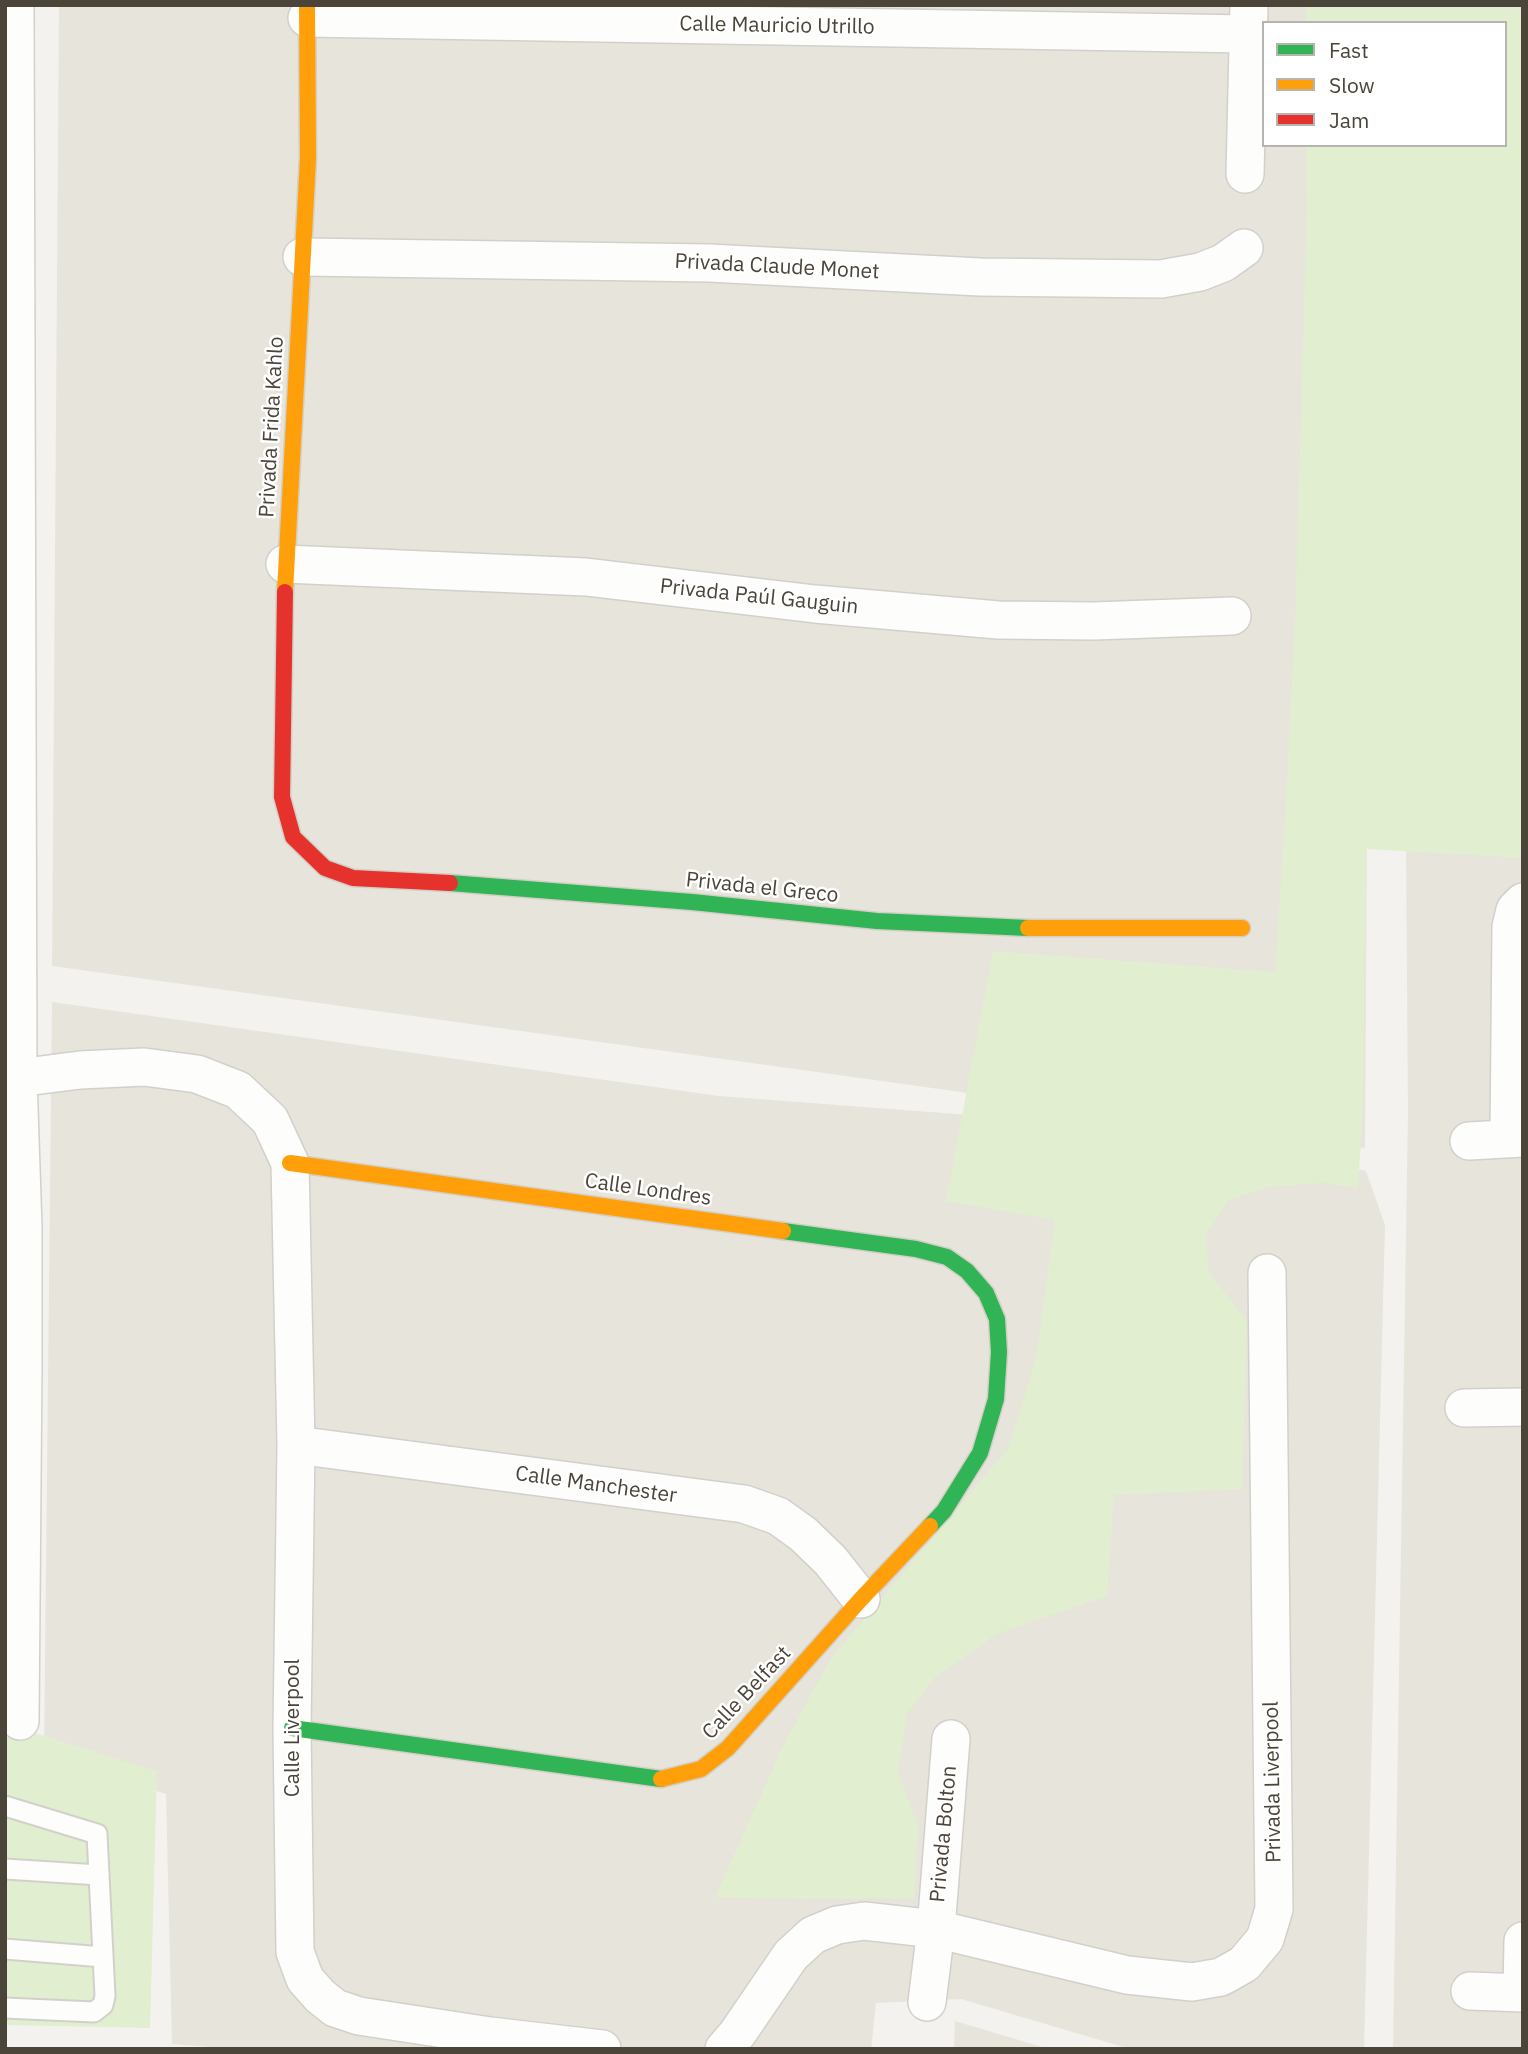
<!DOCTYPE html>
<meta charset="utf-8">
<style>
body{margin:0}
#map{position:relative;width:1528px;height:2054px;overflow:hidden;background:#f4f2ee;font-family:"IBM Plex Sans",sans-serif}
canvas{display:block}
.frame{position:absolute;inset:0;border:7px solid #4b4439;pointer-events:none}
.legend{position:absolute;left:1262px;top:21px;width:245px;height:126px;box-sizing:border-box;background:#fff;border:2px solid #b7b4b0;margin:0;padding:9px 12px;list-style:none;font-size:21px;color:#4b4439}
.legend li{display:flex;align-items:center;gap:14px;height:35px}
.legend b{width:35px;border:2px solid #b7b4b0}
</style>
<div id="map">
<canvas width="1528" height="2054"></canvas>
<div class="frame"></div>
<ul class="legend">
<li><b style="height:9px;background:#30b455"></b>Fast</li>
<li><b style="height:9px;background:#ff9f0a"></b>Slow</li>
<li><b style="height:9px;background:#e5322d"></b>Jam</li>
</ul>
</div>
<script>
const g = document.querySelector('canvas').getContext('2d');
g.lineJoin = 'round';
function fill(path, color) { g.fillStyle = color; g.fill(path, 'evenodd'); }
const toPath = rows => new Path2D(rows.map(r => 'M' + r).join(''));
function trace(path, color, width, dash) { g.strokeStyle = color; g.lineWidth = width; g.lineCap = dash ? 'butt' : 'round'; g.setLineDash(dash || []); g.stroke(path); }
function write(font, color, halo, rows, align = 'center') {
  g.font = font + ' "IBM Plex Sans",sans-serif'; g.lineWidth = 5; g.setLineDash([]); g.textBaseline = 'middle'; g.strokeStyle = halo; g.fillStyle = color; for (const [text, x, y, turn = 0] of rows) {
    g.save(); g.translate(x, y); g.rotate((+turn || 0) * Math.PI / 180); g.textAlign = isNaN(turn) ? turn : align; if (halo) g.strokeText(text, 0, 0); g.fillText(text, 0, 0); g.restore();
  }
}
fill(toPath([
 [59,5,1372,5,1372,23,1264,23,1264,145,1371,145,1365,1148,52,966],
 [1523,5,1523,2049,1393,2049,1408,1111,1405,713,1505,145,1505,23],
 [52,1002,719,1096,1208,1133,1366,1171,1385,1225,1364,2049,1130,2049,961,1999,876,2003,871,2049,236,2049,172,2044,166,1794,44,1756],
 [955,2021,1049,2049,954,2049]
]), '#e7e4dc');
fill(toPath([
 [1306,5,1523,5,1523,858,1366,849,1363,1108,1358,1188,1322,1183,1268,1187,1229,1200,1206,1235,1208,1272,1247,1320,1242,1489,1114,1495,1107,1596,997,1634,936,1676,906,1715,898,1773,918,1826,914,1898,802,1899,715,1897,783,1746,831,1658,1009,1447,1036,1358,1055,1220,946,1201,993,951,1275,972,1286,800,1295,621,1307,206,1306,145,1505,145,1505,23,1306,23],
 [5,1724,157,1771,150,2028,5,2025]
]), '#e1eecf');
const lane = toPath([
 [5,1806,97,1834,105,1996,103,2005,94,2012,5,2008],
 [5,1869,99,1875],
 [5,1949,103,1957]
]);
const street = toPath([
 [15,5,18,1078,23,1228,23,1363,20,1721],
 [307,18,1247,34],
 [1245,174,1249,5],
 [302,257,709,263,980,277,1161,279,1200,272,1223,263,1244,248],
 [285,564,586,577,815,604,998,620,1094,621,1232,616],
 [5,1074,18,1078,80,1070,144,1067,197,1074,238,1090,270,1120,290,1163,296,1445,292,1728,295,1952,305,1979,320,1996,335,2008,359,2016,490,2036,602,2049],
 [1509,1138,1511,927,1515,910,1523,902],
 [1469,1141,1523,1138],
 [1464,1408,1523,1407],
 [296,1445,744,1504,778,1516,803,1534,830,1560,861,1599],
 [1470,1991,1523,1993],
 [1522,1992,1523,1941],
 [927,2002,936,1929,951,1739],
 [724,2049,737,2034,791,1955,813,1935,837,1925,864,1921,936,1929,1127,1975,1192,1982,1221,1977,1244,1964,1265,1939,1274,1909,1267,1273]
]);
const fast = toPath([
 [450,883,692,902,877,921,1028,928],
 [783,1231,916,1249,947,1257,967,1271,986,1293,997,1319,999,1352,996,1399,980,1453,944,1511,930,1526],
 [292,1728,661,1779]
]);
const slow = toPath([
 [285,592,308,158,307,5],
 [1028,928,1242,928],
 [290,1163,783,1231],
 [661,1779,701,1769,728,1748,861,1599,930,1526]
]);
const jam = toPath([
 [285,592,282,797,293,837,325,868,353,878,450,883]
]);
trace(lane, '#d2d0cb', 23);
trace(street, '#d2d0cb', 40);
trace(fast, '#d3cfc5', 19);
trace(slow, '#d3cfc5', 19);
trace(jam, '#d3cfc5', 19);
trace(lane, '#fdfdfc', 19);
trace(street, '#fdfdfc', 37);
trace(fast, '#30b455', 16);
trace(slow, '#ff9f0a', 16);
trace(jam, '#e5322d', 16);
write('21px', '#4b4439', '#fff', [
 ["Calle Mauricio Utrillo",777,26,1],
 ["Privada Claude Monet",777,267,3],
 ["Privada Frida Kahlo",272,427,-87],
 ["Privada Paúl Gauguin",759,597,6],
 ["Privada el Greco",762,888,6],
 ["Calle Londres",648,1190,8],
 ["Calle Manchester",596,1485,8],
 ["Calle Belfast",747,1693,-47],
 ["Calle Liverpool",293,1728,-90],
 ["Privada Liverpool",1273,1782,-91],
 ["Privada Bolton",944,1834,-85]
]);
</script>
